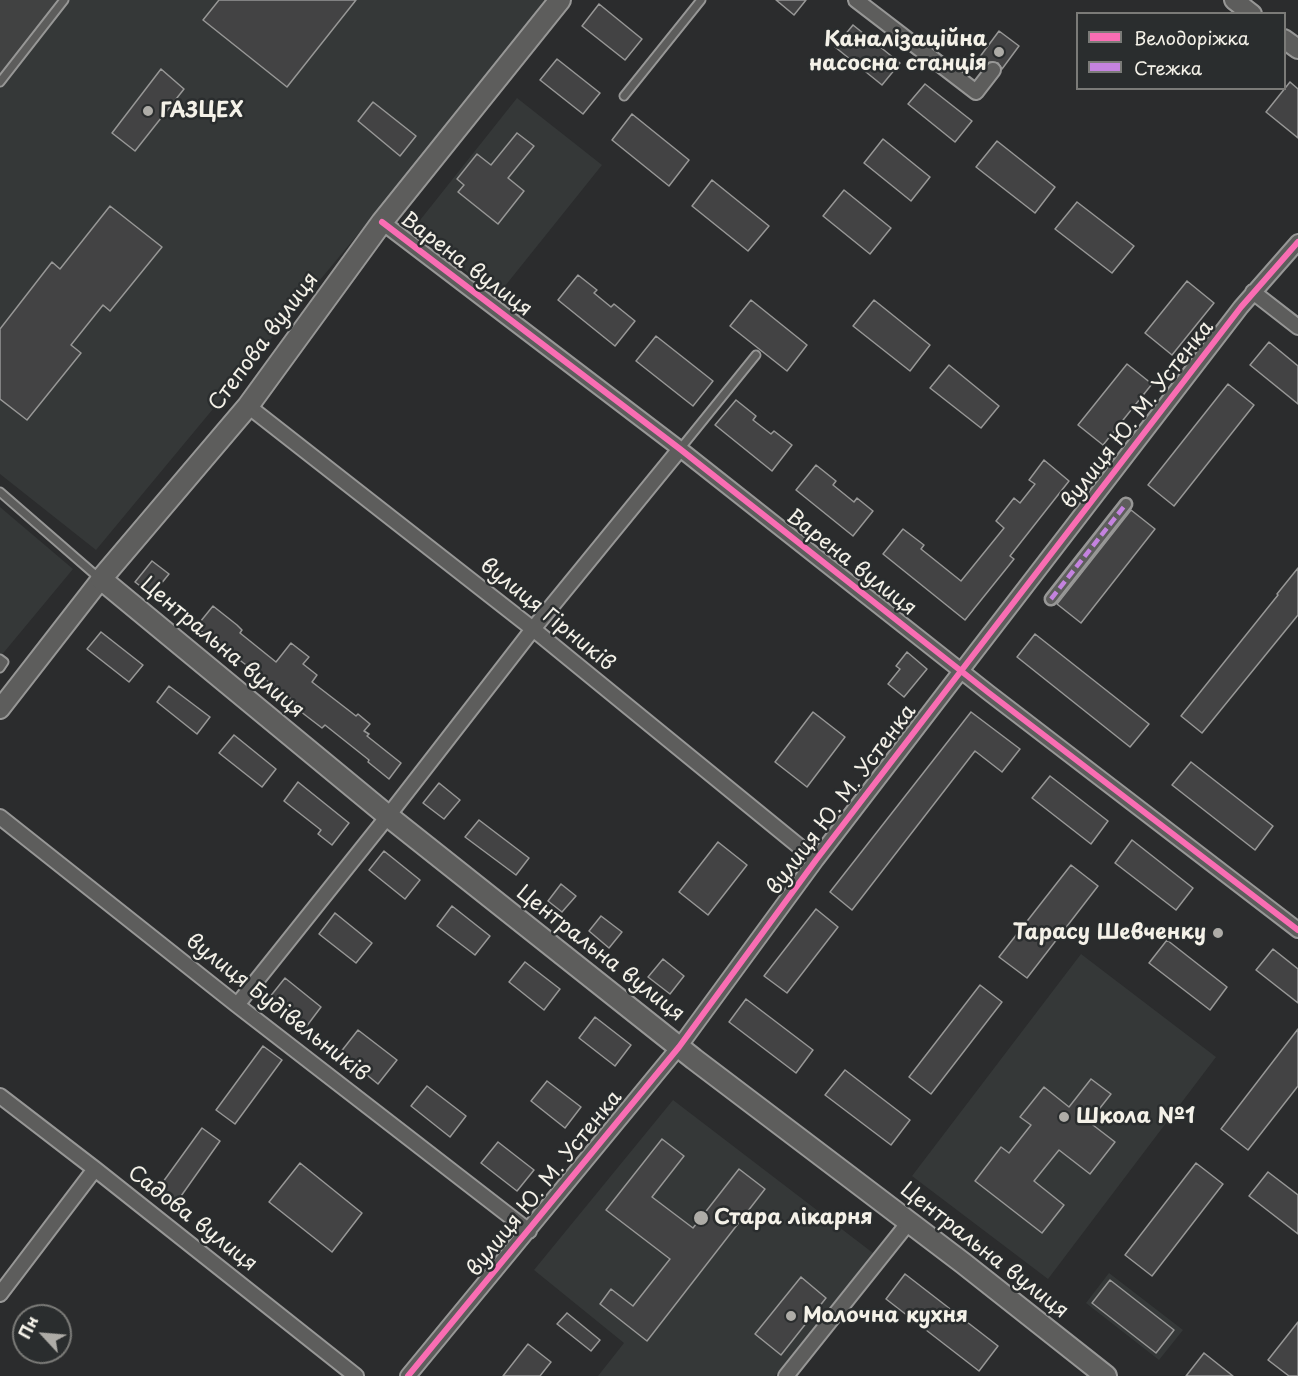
<!DOCTYPE html>
<meta charset="utf-8">
<style>
body{margin:0}
#map{position:relative;width:1298px;height:1376px;overflow:hidden;background:#2b2c2d;font-family:"Playpen Sans",sans-serif}
canvas{display:block}
.legend{position:absolute;left:1076px;top:12px;width:210px;height:78px;box-sizing:border-box;background:#2a2d2e;border:2px solid #7b7b78;margin:0;padding:8px 10px;list-style:none;font-size:18px;color:#f4f1e8}
.legend li{display:flex;align-items:center;gap:12px;height:30px}
.legend b{width:30px;border:2px solid #7b7b78}
.north{position:absolute;left:12px;top:1304px;width:60px;height:60px;box-sizing:border-box;background:#2a2d2e;border:2px solid #7b7b78;border-radius:50%;rotate:296deg;font-size:16px;font-weight:700;line-height:24px;text-align:center;color:#f4f1e8}
.north::after{content:'';display:block;margin:auto;width:21px;height:27px;background:#aeaca7;clip-path:polygon(50% 0,100% 100%,50% 72%,0 100%)}
</style>
<div id="map">
<canvas width="1298" height="1376"></canvas>
<ul class="legend">
<li><b style="height:8px;background:#f96db3"></b>Велодоріжка</li>
<li><b style="height:8px;background:#c483df"></b>Стежка</li>
</ul>
<div class="north">Пн</div>
</div>
<script>
const g = document.querySelector('canvas').getContext('2d');
g.lineJoin = 'round';
function fill(path, color) { g.fillStyle = color; g.fill(path, 'evenodd'); }
const toPath = rows => new Path2D(rows.map(r => 'M' + r).join(''));
function trace(path, color, width, dash) { g.strokeStyle = color; g.lineWidth = width; g.lineCap = dash ? 'butt' : 'round'; g.setLineDash(dash || []); g.stroke(path); }
function write(font, color, halo, rows, align = 'center') {
  g.font = font + ' "Playpen Sans",sans-serif'; g.lineWidth = 5; g.setLineDash([]); g.textBaseline = 'middle'; g.strokeStyle = halo; g.fillStyle = color; for (const [text, x, y, turn = 0] of rows) {
    g.save(); g.translate(x, y); g.rotate((+turn || 0) * Math.PI / 180); g.textAlign = isNaN(turn) ? turn : align; if (halo) g.strokeText(text, 0, 0); g.fillText(text, 0, 0); g.restore();
  }
}
fill(toPath([
 [66,0,547,0,383,204,96,550,0,474,0,86],
 [517,98,602,165,497,296,413,229],
 [0,507,73,569,0,657],
 [1081,954,1216,1057,1048,1279,912,1176],
 [673,1100,873,1253,775,1376,598,1376,624,1343,534,1270],
 [1109,1273,1183,1330,1159,1360,1086,1303]
]), '#353838');
fill(toPath([
 [0,0,66,0,0,86]
]), '#414242');
const building = toPath([
 [219,0,356,0,287,87,203,20,219,0],
 [776,0,806,0,794,15,776,0],
 [599,4,642,39,625,60,582,26,599,4],
 [853,25,900,63,882,85,835,47,853,25],
 [999,31,1019,46,1002,69,998,63,990,62,986,64,979,58,999,31],
 [557,59,600,93,583,114,540,80,557,59],
 [161,69,184,89,135,151,112,133,161,69],
 [1290,82,1298,89,1298,138,1266,112,1290,82],
 [925,84,972,121,955,142,908,104,925,84],
 [373,102,416,136,400,156,358,121,373,102],
 [632,114,689,160,669,186,612,140,632,114],
 [517,133,534,146,508,178,524,191,498,224,458,192,464,185,457,179,477,154,491,165,517,133],
 [883,139,930,177,911,201,864,163,883,139],
 [997,141,1055,187,1035,213,976,167,997,141],
 [712,180,769,226,748,251,692,206,712,180],
 [844,190,891,228,870,254,823,216,844,190],
 [1077,202,1134,246,1112,273,1055,229,1077,202],
 [110,206,162,247,110,311,103,305,71,345,81,353,27,420,0,399,0,329,52,262,60,269,110,206],
 [578,275,597,290,594,293,611,307,614,304,635,321,615,346,558,300,578,275],
 [1187,281,1214,303,1172,355,1145,333,1187,281],
 [751,300,807,345,787,371,730,326,751,300],
 [874,300,930,345,910,371,853,326,874,300],
 [656,336,713,381,693,406,636,361,656,336],
 [1269,342,1298,366,1298,404,1250,365,1269,342],
 [1127,364,1152,384,1103,445,1078,425,1127,364],
 [949,365,999,406,981,428,930,388,949,365],
 [1228,384,1254,405,1174,506,1148,485,1228,384],
 [736,400,756,416,753,420,771,434,774,431,792,445,772,471,715,425,736,400],
 [1044,460,1069,481,1010,556,1014,559,965,620,883,554,903,529,924,545,921,549,961,581,1004,528,996,521,1014,498,1020,503,1035,484,1029,480,1044,460],
 [816,465,836,481,833,485,854,502,857,498,873,511,853,536,796,490,816,465],
 [1131,510,1155,529,1081,623,1057,604,1131,510],
 [152,561,169,574,152,595,135,582,152,561],
 [1298,568,1298,615,1202,733,1181,716,1278,595,1277,594,1298,568],
 [213,606,237,625,242,630,240,633,276,662,291,643,309,657,303,664,317,675,312,682,356,716,358,714,370,724,364,731,369,734,367,736,401,763,389,779,368,762,369,760,325,725,322,728,296,708,299,705,196,627,213,606],
 [101,632,143,665,129,682,87,649,101,632],
 [1035,634,1149,724,1130,747,1017,657,1035,634],
 [907,652,927,669,904,697,888,684,900,669,896,666,907,652],
 [169,686,210,717,197,734,157,702,169,686],
 [813,712,845,737,807,787,775,762,813,712],
 [971,712,1020,749,1002,772,975,751,852,910,830,892,971,712],
 [234,735,276,769,262,787,219,753,234,735],
 [1191,762,1273,826,1255,850,1172,785,1191,762],
 [1050,776,1108,821,1091,844,1032,798,1050,776],
 [298,782,349,823,332,845,318,834,321,830,284,801,298,782],
 [439,783,460,800,444,819,423,803,439,783],
 [479,820,529,858,516,875,465,837,479,820],
 [1132,840,1193,888,1176,910,1115,863,1132,840],
 [718,842,747,865,708,915,679,892,718,842],
 [384,851,420,880,405,899,369,870,384,851],
 [1071,865,1098,886,1027,978,999,957,1071,865],
 [561,884,576,896,562,912,548,901,561,884],
 [452,906,490,936,475,955,437,926,452,906],
 [816,909,838,927,787,993,764,976,816,909],
 [335,913,372,943,356,963,319,934,335,913],
 [601,916,622,932,609,948,589,931,601,916],
 [1167,940,1227,987,1210,1010,1149,963,1167,940],
 [1273,949,1298,969,1298,1003,1256,970,1273,949],
 [663,959,684,976,670,994,648,977,663,959],
 [525,962,560,989,544,1010,509,982,525,962],
 [285,978,321,1007,306,1027,269,998,285,978],
 [980,985,1002,1002,931,1094,909,1077,980,985],
 [746,999,813,1050,796,1073,729,1022,746,999],
 [595,1017,631,1045,615,1066,579,1038,595,1017],
 [1298,1029,1298,1086,1248,1150,1221,1129,1298,1029],
 [358,1030,397,1060,378,1084,340,1053,358,1030],
 [263,1046,282,1060,235,1124,216,1110,263,1046],
 [845,1070,910,1120,891,1145,825,1095,845,1070],
 [1091,1079,1111,1094,1089,1122,1115,1142,1090,1174,1059,1150,1034,1181,1064,1205,1042,1233,975,1181,1001,1147,1009,1153,1031,1125,1020,1117,1044,1087,1069,1107,1091,1079],
 [547,1081,581,1107,565,1128,531,1101,547,1081],
 [427,1086,466,1116,450,1137,411,1106,427,1086],
 [202,1128,220,1141,174,1206,155,1193,202,1128],
 [662,1139,684,1156,652,1197,693,1228,739,1169,765,1189,647,1341,600,1304,611,1289,633,1306,670,1259,606,1210,662,1139],
 [498,1142,534,1170,517,1191,481,1163,498,1142],
 [300,1163,362,1213,332,1252,269,1202,300,1163],
 [1196,1163,1223,1184,1152,1276,1125,1255,1196,1163],
 [1268,1172,1298,1195,1298,1234,1249,1196,1268,1172],
 [905,1274,998,1346,979,1371,886,1299,905,1274],
 [801,1277,826,1298,781,1355,755,1334,801,1277],
 [1110,1280,1174,1330,1156,1353,1092,1303,1110,1280],
 [567,1313,600,1340,591,1351,557,1324,567,1313],
 [1298,1322,1298,1376,1289,1376,1268,1360,1298,1322],
 [528,1344,551,1362,540,1376,503,1376,528,1344],
 [1204,1353,1233,1376,1186,1376,1204,1353]
]);
fill(building, '#434344');
trace(building, '#979796', 1.5);
const service = toPath([
 [0,82,64,0],
 [624,96,701,0],
 [680,449,756,355],
 [0,492,99,578],
 [0,659,4,662,0,668]
]);
const pedestrian = toPath([
 [1051,599,1126,504]
]);
const minor = toPath([
 [856,0,976,92,993,70],
 [382,222,680,449,989,693,1298,930],
 [1253,292,1298,327],
 [248,406,533,629,816,860],
 [0,817,237,1005,529,1231],
 [237,1005,388,816,533,629,680,449],
 [0,1096,95,1169,356,1376],
 [0,1294,95,1169],
 [408,1376,679,1047,816,860,961,671,1241,307,1298,242],
 [786,1376,909,1222]
]);
const tertiary = toPath([
 [1234,0,1252,14],
 [1284,39,1298,49],
 [0,709,101,579]
]);
const secondary = toPath([
 [560,0,382,222,248,406,101,579,388,816,694,1059,963,1263,1106,1376]
]);
trace(service, '#979796', 11);
trace(pedestrian, '#979796', 15);
trace(minor, '#979796', 18);
trace(tertiary, '#979796', 22);
trace(secondary, '#979796', 24);
trace(service, '#5d5d5c', 7);
trace(pedestrian, '#5d5d5c', 10);
trace(minor, '#5d5d5c', 14);
trace(tertiary, '#5d5d5c', 18);
trace(secondary, '#5d5d5c', 20);
trace(toPath([
 [1051,599,1126,504]
]), '#c483df', 4.5, [9, 4.5]);
trace(toPath([
 [382,222,680,449,989,693,1298,930],
 [408,1376,679,1047,816,860,961,671,1241,307,1298,242]
]), '#f96db3', 6);
for (const [x, y, r, color] of [
 [999,52,6,"#aeaca7"],
 [148,111,6,"#aeaca7"],
 [1218,933,6,"#aeaca7"],
 [1064,1117,6,"#aeaca7"],
 [701,1218,8,"#aeaca7"],
 [791,1316,6,"#aeaca7"]
]) { const dot = new Path2D(); dot.arc(x, y, r, 0, 2 * Math.PI); g.fillStyle = color; g.fill(dot); trace(dot, '#2a2d2e', 2); }
write('bold 21px', '#f4f1e8', '#2a2d2e', [
 ["Каналізаційна",987,40,"right"],
 ["насосна станція",987,64,"right"],
 ["ГАЗЦЕХ",160,111],
 ["Тарасу Шевченку",1206,933,"right"],
 ["Школа №1",1076,1117],
 ["Стара лікарня",714,1218],
 ["Молочна кухня",803,1316]
], 'left');
write('21px', '#f4f1e8', '#2a2d2e', [
 ["Варена вулиця",466,265,37],
 ["Степова вулиця",264,342,-53],
 ["вулиця Ю. М. Устенка",1138,415,-52],
 ["Варена вулиця",851,563,38],
 ["вулиця Гірників",547,615,39],
 ["Центральна вулиця",222,648,40],
 ["вулиця Ю. М. Устенка",842,800,-53],
 ["Центральна вулиця",600,954,38],
 ["вулиця Будівельників",277,1008,38],
 ["вулиця Ю. М. Устенка",545,1184,-51],
 ["Садова вулиця",192,1219,38],
 ["Центральна вулиця",984,1251,38]
]);
</script>
